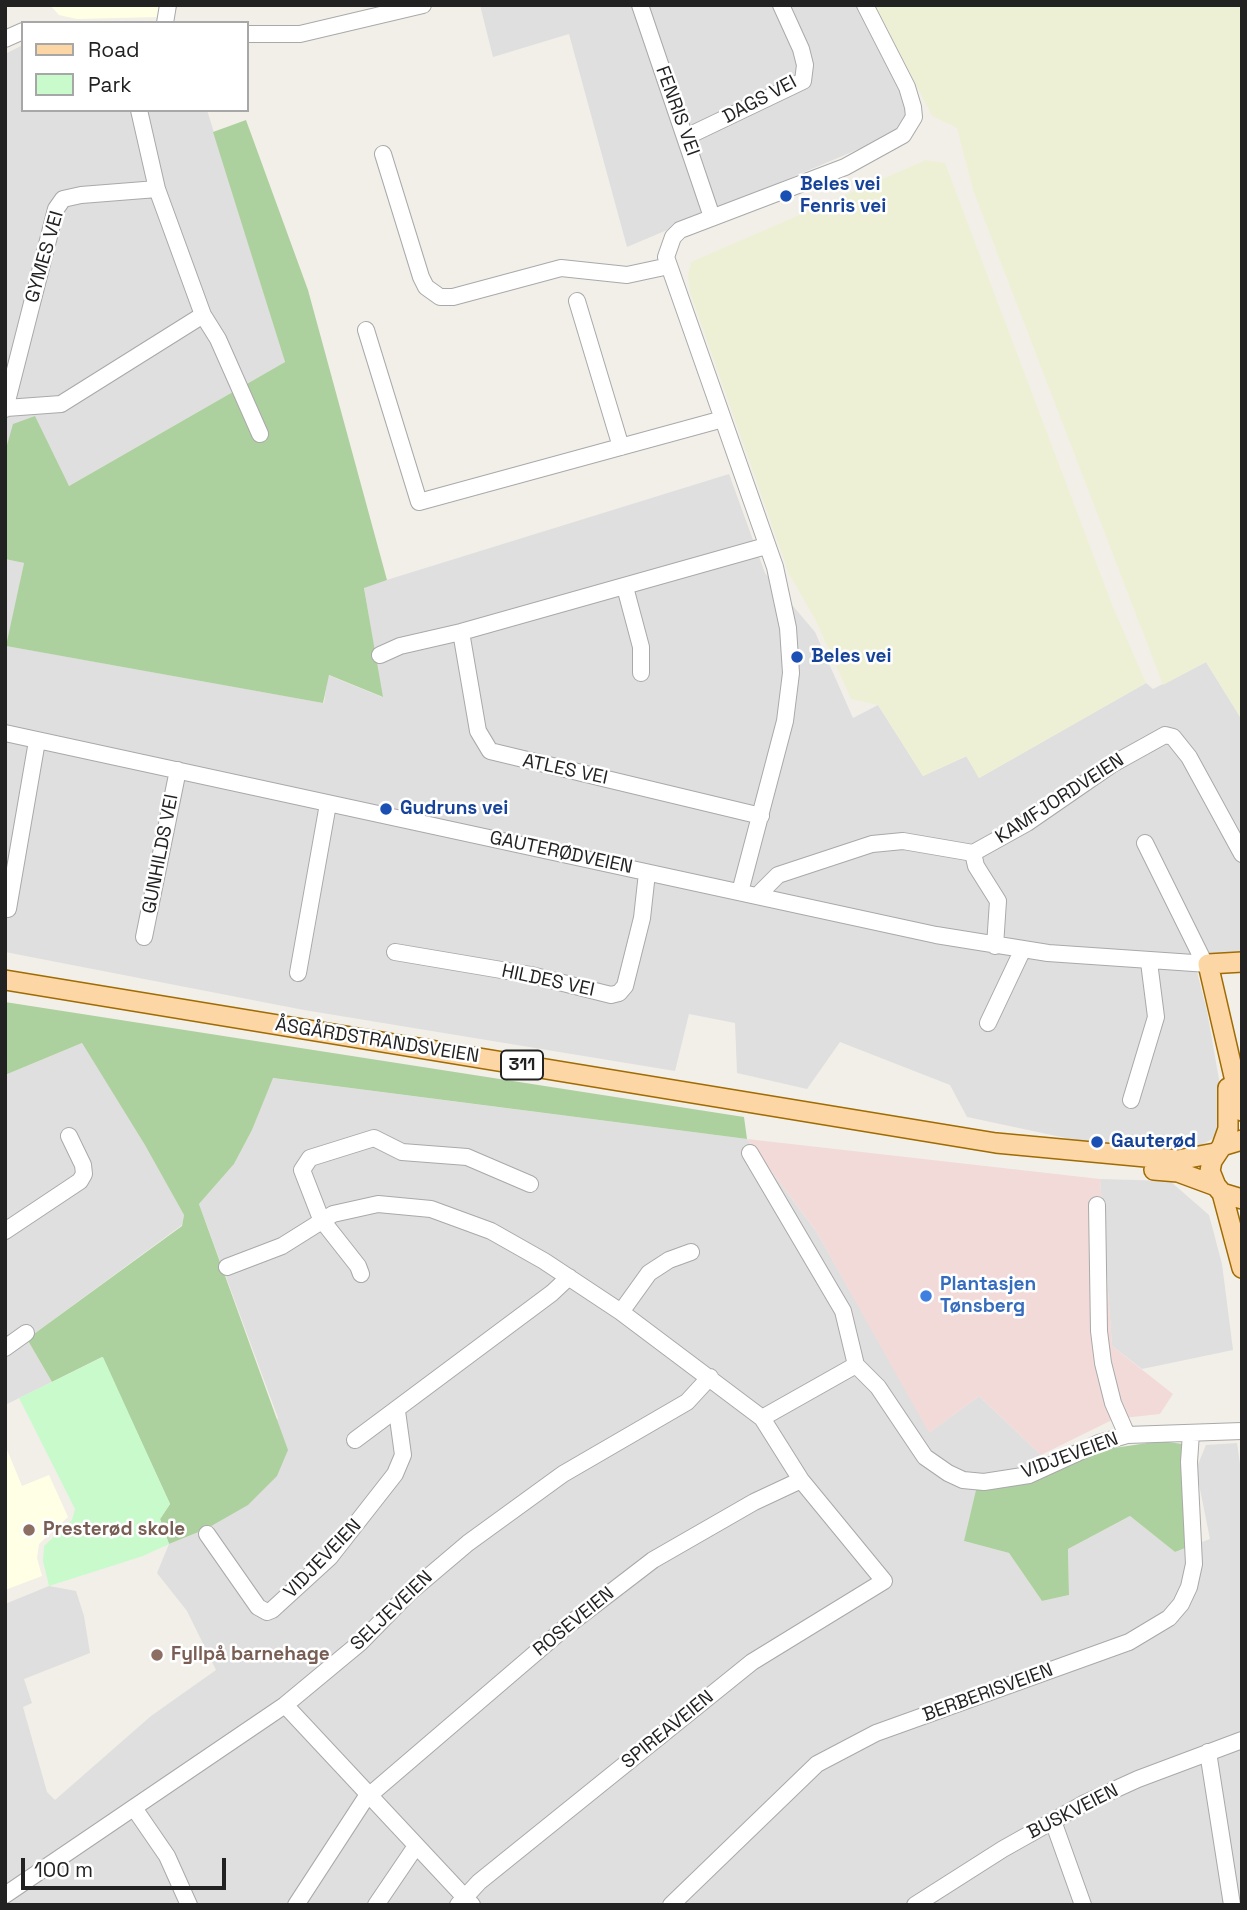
<!DOCTYPE html>
<meta charset="utf-8">
<style>
body{margin:0}
#map{position:relative;width:1247px;height:1910px;overflow:hidden;background:#f2efe9;font-family:"Space Grotesk",sans-serif}
canvas{display:block}
.frame{position:absolute;inset:0;border:7px solid #222;pointer-events:none}
.legend{position:absolute;left:21px;top:21px;width:228px;height:91px;box-sizing:border-box;background:#fff;border:2px solid #a7a7a7;margin:0;padding:9px 12px;list-style:none;font-size:21px;color:#222}
.legend li{display:flex;align-items:center;gap:14px;height:35px}
.legend b{width:35px;border:2px solid #a7a7a7}
.scale{position:absolute;left:21px;top:1858px;width:205px;height:32px;box-sizing:border-box;border:4px solid #222;border-top:0;padding-left:9px;font-size:21px;line-height:24px;white-space:nowrap;color:#222;-webkit-text-stroke:5px #fff;paint-order:stroke}
</style>
<div id="map">
<canvas width="1247" height="1910"></canvas>
<div class="frame"></div>
<ul class="legend">
<li><b style="height:9px;background:#fcd6a4"></b>Road</li>
<li><b style="height:19px;background:#c8facc"></b>Park</li>
</ul>
<div class="scale">100 m</div>
</div>
<script>
const g = document.querySelector('canvas').getContext('2d');
g.lineJoin = 'round';
function fill(path, color) { g.fillStyle = color; g.fill(path, 'evenodd'); }
const toPath = rows => new Path2D(rows.map(r => 'M' + r).join(''));
function trace(path, color, width, dash) { g.strokeStyle = color; g.lineWidth = width; g.lineCap = dash ? 'butt' : 'round'; g.setLineDash(dash || []); g.stroke(path); }
function write(font, color, halo, rows, align = 'center') {
  g.font = font + ' "Space Grotesk",sans-serif'; g.lineWidth = 5; g.setLineDash([]); g.textBaseline = 'middle'; g.strokeStyle = halo; g.fillStyle = color; for (const [text, x, y, turn = 0] of rows) {
    g.save(); g.translate(x, y); g.rotate((+turn || 0) * Math.PI / 180); g.textAlign = isNaN(turn) ? turn : align; if (halo) g.strokeText(text, 0, 0); g.fillText(text, 0, 0); g.restore();
  }
}
fill(toPath([
 [480,5,862,5,909,109,892,135,627,247,569,34,493,57],
 [23,45,23,110,207,110,285,362,69,486,5,452,5,54],
 [729,474,765,573,815,632,853,718,878,705,923,776,967,756,979,778,1146,683,1153,689,1206,662,1242,720,1242,958,1194,960,1207,1011,1224,1108,1214,1138,1185,1154,1094,1144,967,1117,950,1085,840,1042,807,1089,737,1073,735,1023,689,1014,675,1071,304,1010,5,952,5,559,24,563,7,646,324,703,328,675,382,697,364,587],
 [82,1043,146,1145,184,1215,182,1225,27,1339,52,1382,5,1405,5,1075],
 [272,1078,747,1139,816,1231,930,1432,979,1396,1041,1455,1047,1473,964,1541,1009,1553,1042,1601,1069,1595,1068,1549,1130,1516,1175,1552,1210,1539,1196,1469,1206,1445,1237,1443,1242,1478,1242,1905,5,1905,5,1604,49,1586,76,1591,84,1616,90,1653,24,1679,32,1703,23,1707,47,1792,55,1800,151,1716,216,1670,187,1611,157,1573,169,1544,206,1529,278,1418,199,1204,234,1164,252,1130],
 [1100,1179,1170,1181,1209,1215,1222,1264,1233,1350,1142,1369,1112,1346]
]), '#e0dfdf');
fill(toPath([
 [747,1139,1100,1179,1112,1346,1173,1394,1160,1414,1114,1419,1041,1455,979,1396,929,1433,816,1231]
]), '#f2dad9');
fill(toPath([
 [50,5,160,5,158,17,77,19,59,15],
 [5,1445,22,1486,49,1475,68,1517,39,1544,37,1558,42,1576,5,1590]
]), '#ffffe5');
fill(toPath([
 [875,5,1242,5,1242,720,1206,662,1163,685,973,190,957,128,932,116],
 [926,160,945,163,1113,607,1146,683,979,778,966,756,923,776,878,705,851,699,816,621,789,574,690,292,688,274,691,262]
]), '#eef0d5');
fill(toPath([
 [246,120,308,290,387,580,364,588,383,697,329,675,323,703,6,646,24,563,5,559,5,452,13,424,35,416,69,486,285,362,213,132],
 [5,1002,744,1117,747,1139,273,1078,252,1130,234,1164,199,1204,288,1450,277,1476,248,1505,206,1529,169,1544,160,1519,170,1504,102,1357,52,1382,27,1339,182,1226,184,1215,145,1145,82,1043,5,1075],
 [1161,1441,1183,1444,1188,1547,1175,1552,1130,1516,1068,1549,1069,1595,1042,1601,1009,1553,964,1541,977,1486,1047,1473,1107,1449]
]), '#add19e');
fill(toPath([
 [103,1357,170,1504,160,1519,169,1544,143,1556,49,1586,43,1561,44,1546,72,1520,75,1509,19,1398]
]), '#c8facc');
const minor = toPath([
 [640,5,712,217],
 [165,23,168,5],
 [247,34,300,34,423,5],
 [5,39,23,31],
 [139,110,157,189],
 [686,137,803,81,805,65,801,49,781,5],
 [383,154,421,277,426,287,440,297,453,297,561,268,627,275,669,266],
 [577,301,621,447],
 [366,330,419,502,723,419],
 [6,408,61,404,203,315],
 [5,409,56,209,63,199,81,195,157,189,203,315,218,339,260,434],
 [625,587,641,647,641,673],
 [461,632,478,731,490,751,761,816],
 [380,655,400,646,461,632,766,546],
 [5,733,936,935,1048,953,1208,964],
 [1145,843,1205,964],
 [973,853,976,866,998,901,995,946],
 [740,892,785,721,791,673,788,628,775,567,666,257,673,237,680,230,845,167,903,135,914,117,913,107,907,87,865,5],
 [758,895,778,875,872,844,903,841,973,853,1027,823,1111,765,1165,735,1173,737,1189,757,1242,854],
 [8,909,37,741],
 [144,937,178,770],
 [395,952,531,975,611,995,619,993,625,986,642,918,647,873],
 [298,973,328,804],
 [988,1023,1023,949],
 [1131,1100,1156,1017,1149,962],
 [750,1153,843,1311,856,1365,878,1387,925,1457,948,1473,963,1480,984,1482,1029,1475,1099,1443,1127,1435,1242,1431],
 [1097,1205,1099,1331,1103,1363,1113,1403,1127,1435],
 [5,1231,80,1181,84,1174,83,1165,69,1136],
 [227,1267,282,1246,333,1214,378,1204,431,1209,491,1231,544,1261,621,1312,762,1418,801,1480,884,1581,752,1662,479,1882,458,1905],
 [361,1274,358,1266,321,1219,302,1170,310,1158,374,1138,402,1152,467,1157,530,1184],
 [621,1312,649,1273,669,1260,691,1252],
 [5,1348,26,1333],
 [762,1418,856,1365],
 [355,1440,552,1293,569,1277],
 [207,1534,258,1607,267,1612,272,1610,330,1557,395,1474,403,1455,397,1411],
 [285,1705,472,1905],
 [1208,1752,1232,1905],
 [134,1808,167,1856,189,1905],
 [1053,1821,1083,1905],
 [5,1895,285,1705,361,1642,409,1593,468,1543,563,1474,687,1402,710,1377],
 [296,1905,365,1799,567,1626,653,1560,754,1502,801,1480],
 [376,1905,416,1846],
 [671,1905,817,1764,876,1733,1129,1642,1169,1618,1181,1604,1189,1587,1194,1564,1189,1462,1191,1433],
 [915,1905,1003,1849,1083,1804,1138,1779,1242,1740]
]);
const major = toPath([
 [1242,962,1208,964,1242,1111],
 [5,980,996,1143,1178,1160,1215,1153],
 [1242,1140,1222,1146,1212,1161,1210,1171,1216,1186,1222,1193,1242,1199],
 [1222,1146,1228,1129,1228,1088],
 [1154,1170,1178,1172,1216,1186],
 [1222,1193,1242,1268]
]);
trace(minor, '#a9a9a9', 18);
trace(major, '#a06b00', 22);
trace(minor, '#fff', 16);
trace(major, '#fcd6a4', 19);
for (const [x, y, r, color] of [
 [786,196,7,"#1a4fb4"],
 [797,657,7,"#1a4fb4"],
 [386,809,7,"#1a4fb4"],
 [1097,1142,7,"#1a4fb4"],
 [926,1296,7,"#3f7fe0"],
 [29,1530,7,"#8d6e63"],
 [157,1655,7,"#8d6e63"]
]) { const dot = new Path2D(); dot.arc(x, y, r, 0, 2 * Math.PI); g.fillStyle = color; g.fill(dot); trace(dot, '#fff', 2.5); }
for (const [x, y, w] of [
 [522,1065,42]
]) { const box = new Path2D(); box.roundRect(x - w / 2, y - 14.5, w, 29, 5); g.fillStyle = '#fff'; g.fill(box); trace(box, '#222', 2); }
write('bold 18px', '#222', null, [
 ["311",522,1065]
]);
write('19px', '#222', '#fff', [
 ["DAGS VEI",760,100,-28],
 ["FENRIS VEI",677,111,70],
 ["GYMES VEI",45,257,-74],
 ["ATLES VEI",565,770,12],
 ["KAMFJORDVEIEN",1060,799,-33],
 ["GAUTERØDVEIEN",561,853,12],
 ["GUNHILDS VEI",161,854,-79],
 ["HILDES VEI",548,981,12],
 ["ÅSGÅRDSTRANDSVEIEN",377,1041,9],
 ["VIDJEVEIEN",1070,1456,-20],
 ["VIDJEVEIEN",323,1559,-46],
 ["SELJEVEIEN",392,1611,-44],
 ["ROSEVEIEN",574,1622,-39],
 ["BERBERISVEIEN",988,1693,-20],
 ["SPIREAVEIEN",668,1730,-39],
 ["BUSKVEIEN",1073,1812,-27]
]);
write('bold 19px', '#164399', '#fff', [
 ["Beles vei",800,185],
 ["Fenris vei",800,207],
 ["Beles vei",811,657],
 ["Gudruns vei",400,809],
 ["Gauterød",1111,1142]
], 'left');
write('bold 19px', '#366cbe', '#fff', [
 ["Plantasjen",940,1285],
 ["Tønsberg",940,1307]
], 'left');
write('bold 19px', '#785e54', '#fff', [
 ["Presterød skole",43,1530],
 ["Fyllpå barnehage",171,1655]
], 'left');
</script>
